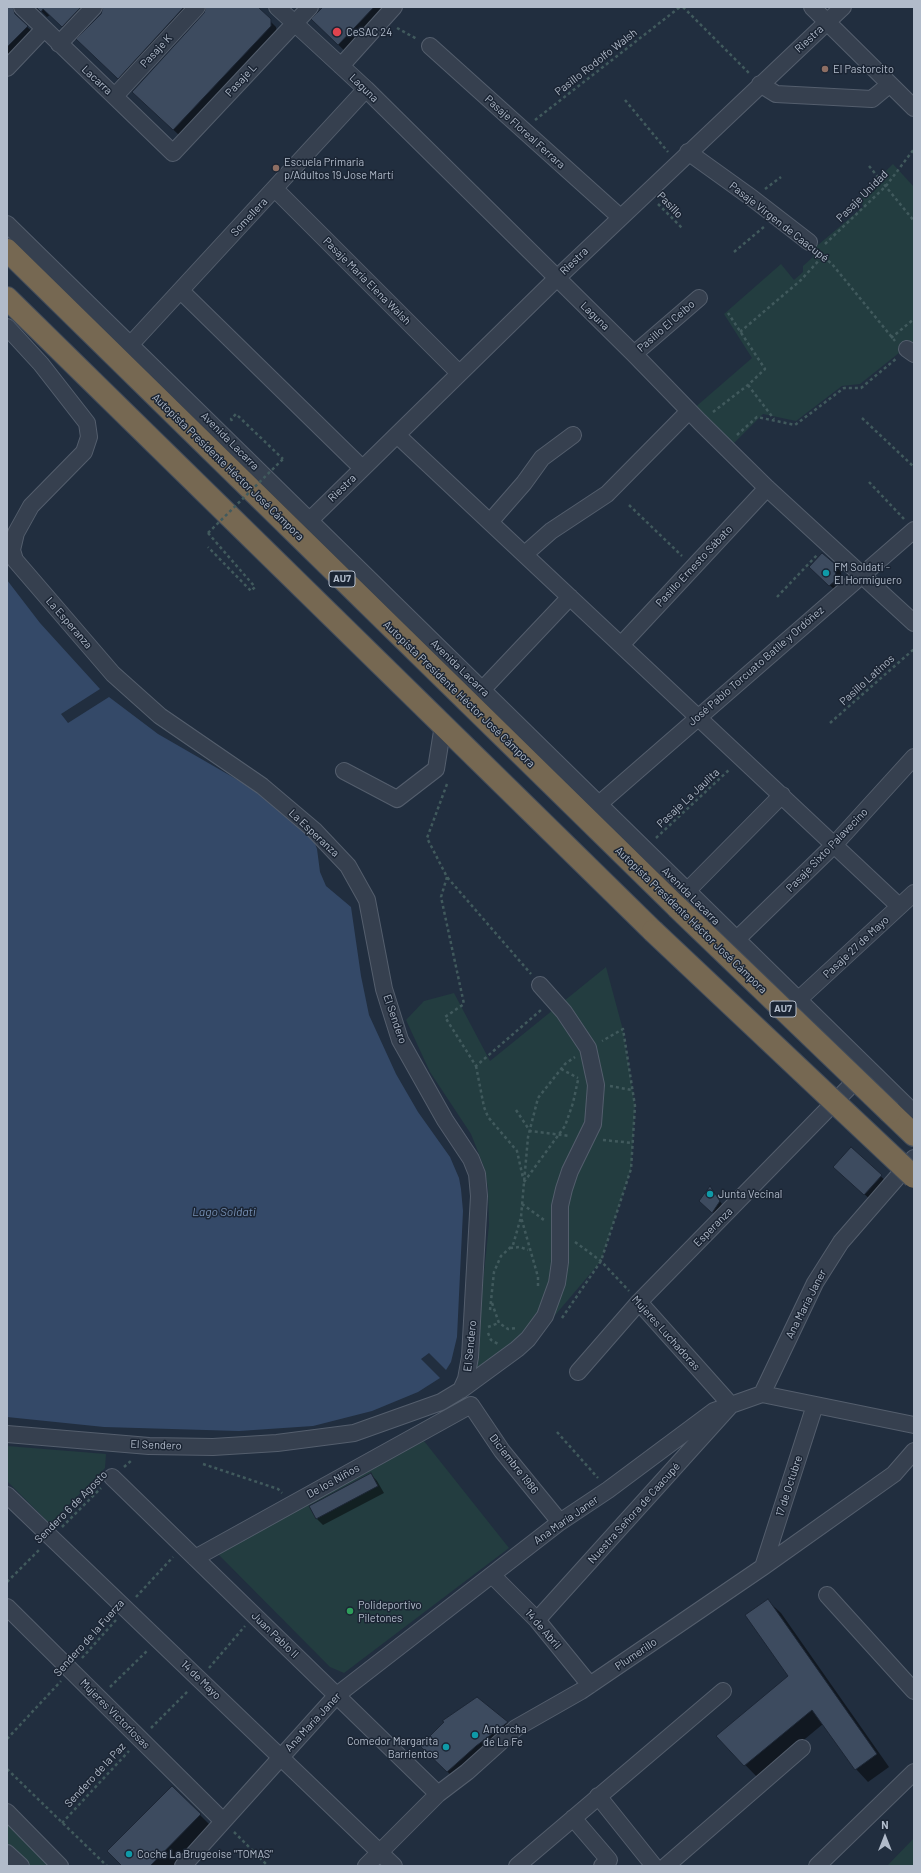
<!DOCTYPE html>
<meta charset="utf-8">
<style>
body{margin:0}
#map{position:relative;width:921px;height:1873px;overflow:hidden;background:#212e3f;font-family:Barlow,sans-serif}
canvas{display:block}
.frame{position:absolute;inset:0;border:8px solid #b1bbca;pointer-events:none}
.north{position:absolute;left:865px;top:1817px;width:40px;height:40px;-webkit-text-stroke:3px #1b2534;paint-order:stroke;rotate:0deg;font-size:11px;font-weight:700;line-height:16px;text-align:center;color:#b1bbca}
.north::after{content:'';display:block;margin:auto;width:14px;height:18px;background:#b1bbca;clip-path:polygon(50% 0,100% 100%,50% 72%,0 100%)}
</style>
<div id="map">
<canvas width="921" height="1873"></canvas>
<div class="frame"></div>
<div class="north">N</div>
</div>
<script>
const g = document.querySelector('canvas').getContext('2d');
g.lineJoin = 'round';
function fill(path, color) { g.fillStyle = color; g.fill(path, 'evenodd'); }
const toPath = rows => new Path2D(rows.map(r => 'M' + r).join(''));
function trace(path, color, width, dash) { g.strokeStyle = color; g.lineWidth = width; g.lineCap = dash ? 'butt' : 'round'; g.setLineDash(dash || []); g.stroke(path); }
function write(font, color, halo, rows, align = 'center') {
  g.font = font + ' Barlow,sans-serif'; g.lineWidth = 3; g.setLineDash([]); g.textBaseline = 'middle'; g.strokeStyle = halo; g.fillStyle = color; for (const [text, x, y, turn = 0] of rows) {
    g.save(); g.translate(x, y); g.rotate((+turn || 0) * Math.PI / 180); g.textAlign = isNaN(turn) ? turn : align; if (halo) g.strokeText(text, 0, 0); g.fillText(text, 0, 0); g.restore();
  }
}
fill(toPath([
 [893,164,914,187,914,341,860,384,842,386,796,421,763,414,731,446,692,410,752,358,724,314,781,264,794,280,803,272,803,266,813,257,812,250,863,207,860,196],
 [606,967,623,1030,635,1106,631,1169,601,1261,529,1346,473,1376,489,1225,488,1188,484,1167,471,1134,430,1072,406,1020,424,1001,454,993,490,1061],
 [424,1441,509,1548,344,1673,330,1667,218,1554],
 [7,1446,106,1454,105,1468,50,1524,7,1481],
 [7,1812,60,1866,7,1866],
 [914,1838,914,1866,887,1866]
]), '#233d40');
fill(toPath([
 [7,580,40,623,100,689,61,714,68,723,109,697,158,734,243,783,276,805,312,835,317,849,320,872,326,886,351,907,361,976,369,1015,396,1074,418,1112,450,1157,459,1178,461,1189,463,1211,457,1337,451,1362,446,1370,429,1353,421,1359,440,1378,418,1392,372,1411,313,1426,239,1431,104,1427,7,1417]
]), '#344968');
fill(toPath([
 [37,7,93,7,69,32,50,15,47,17],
 [104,7,196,7,125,84,84,46,102,14],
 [207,7,256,7,276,27,277,32,179,135,139,98,205,14],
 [325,7,399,7,351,57,325,32],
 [7,10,33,32,7,60],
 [834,565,841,571,842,586,836,591,810,567],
 [851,1149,887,1182,871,1200,840,1173],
 [712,1191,722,1204,715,1214,700,1201],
 [371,1474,377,1481,384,1493,323,1525,317,1519],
 [768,1601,781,1613,889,1767,868,1782,856,1769,823,1724,758,1778,717,1736,790,1676],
 [507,1722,516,1732,457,1781,421,1746],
 [172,1787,213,1828,175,1866,123,1866]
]), '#0007');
const building = toPath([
 [7,7,13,7,15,14,28,26,7,47,7,7],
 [36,7,81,7,62,27,43,9,41,12,36,7],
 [103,7,184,7,118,79,76,39,101,14,103,7],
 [206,7,258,7,271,19,271,26,173,130,132,92,204,13,206,7],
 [323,7,374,7,338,45,311,19,323,7],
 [822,553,835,564,836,580,829,586,809,567,822,553],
 [851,1147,882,1175,864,1195,833,1167,851,1147],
 [710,1186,720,1201,712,1213,699,1201,710,1186],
 [371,1473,378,1486,316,1519,309,1506,371,1473],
 [768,1599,877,1754,855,1770,812,1710,744,1766,716,1736,788,1676,745,1615,768,1599],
 [477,1697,508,1722,476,1746,447,1772,420,1746,444,1722,442,1721,477,1697],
 [172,1786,201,1814,150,1866,122,1866,107,1851,172,1786]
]);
fill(building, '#3d4b5f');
trace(building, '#1d2736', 1);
const minor = toPath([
 [22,7,173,153,310,7],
 [277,7,366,89,634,354,700,422,767,488,914,623],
 [812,7,914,108],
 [59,44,94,7],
 [430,46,620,217],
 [341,66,394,7],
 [7,68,44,29],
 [760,84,776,94,872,99,890,84],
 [115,96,197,7],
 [688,152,752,198,809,242],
 [275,189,459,373],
 [7,224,914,1113],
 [181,291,362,468],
 [7,327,41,364,87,423,89,437,84,452,31,506,16,533,12,550,15,560,113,674,160,716,262,786,314,830,348,866,367,900,384,989,400,1040,445,1120,471,1159,477,1174,479,1196,470,1357,466,1379,461,1390,441,1402,354,1433,277,1443,213,1447,149,1446,7,1434],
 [131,344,366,89],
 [907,349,914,354],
 [634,354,699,298],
 [397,435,899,906],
 [310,520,556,279,843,7],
 [490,522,524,483,542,458,573,435],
 [525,554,551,531,607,494,689,411],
 [621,645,767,488],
 [482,690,570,597],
 [344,771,397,799,436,769,443,725],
 [599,804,914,530],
 [687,891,782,795],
 [736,940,834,845,914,757],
 [798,1000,914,893],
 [578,1372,639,1302,864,1072],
 [461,1390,517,1349,528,1339,545,1316,557,1283,560,1262,560,1206,564,1189,570,1171,593,1124,596,1085,588,1048,564,1012,540,985],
 [762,1394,914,1425],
 [112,1477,438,1794],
 [7,1495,394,1866],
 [195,1558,471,1405,502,1451,560,1522],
 [763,1567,815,1405],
 [492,1575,537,1620,590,1685],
 [827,1595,914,1691],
 [7,1607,223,1821],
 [537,1620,731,1405,639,1302],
 [598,1796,654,1866],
 [7,1812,60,1866],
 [573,1818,609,1860,602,1866],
 [7,1853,21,1866],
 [183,1866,337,1695,560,1522,608,1490,714,1411,762,1394,815,1283,841,1242,914,1158],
 [366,1866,438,1794,467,1772,516,1728,581,1691,763,1567,894,1474,914,1451],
 [517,1866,723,1691],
 [666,1866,802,1748],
 [817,1866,914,1772]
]);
const highway = toPath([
 [7,250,677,907],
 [7,298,653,931],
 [890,1112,914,1135]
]);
trace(minor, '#545e6d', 18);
trace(highway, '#414b5a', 24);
trace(toPath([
 [683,7,749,73],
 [397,28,417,39],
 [625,100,668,152],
 [535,120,680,7],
 [869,166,914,221],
 [765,189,781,177],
 [658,204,683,229],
 [825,244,886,186,914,149],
 [734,252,765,226],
 [819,253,832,264,895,341],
 [740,332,801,280,822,257],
 [891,338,914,319],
 [748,385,774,419],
 [713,412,748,385,765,369,728,313],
 [862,418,914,467],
 [232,421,231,419,236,414,283,459],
 [737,435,757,417,795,425,844,388,861,388,897,358],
 [869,482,904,519],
 [629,505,682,556],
 [208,533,255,587,251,591,208,547],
 [777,597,818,554],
 [830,723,914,649],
 [447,784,427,838,447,877,531,974],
 [656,838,730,769],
 [447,877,441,897,464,1004,445,1017,476,1066,541,1010],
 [476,1066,484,1107,488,1117,517,1151,523,1178],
 [561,1069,578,1078],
 [610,1086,632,1090],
 [516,1110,530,1131,570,1136],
 [603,1140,633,1143],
 [524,1182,565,1126,573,1103,578,1080],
 [522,1204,544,1220],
 [575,1242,601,1261,629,1291],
 [510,1248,520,1247,528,1250],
 [538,1286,538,1277,521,1217,528,1137,538,1098,565,1064,575,1057],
 [492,1303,499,1323,508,1329,517,1328],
 [490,1310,494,1272,501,1256,513,1245,521,1217],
 [562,1318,601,1261,631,1169,635,1106,623,1029,602,1041],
 [488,1327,499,1323],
 [488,1333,491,1340,498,1344],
 [557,1432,598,1478],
 [203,1464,278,1489,282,1493],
 [124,1467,132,1460],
 [62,1527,101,1488],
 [7,1582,40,1549],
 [136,1597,173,1557],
 [82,1658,116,1620],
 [209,1668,245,1626],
 [110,1687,148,1650],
 [151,1728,188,1691],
 [7,1739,61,1681],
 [7,1769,107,1866],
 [62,1823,129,1751],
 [234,1832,268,1866]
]), '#415a5d', 2.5, [3, 3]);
trace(minor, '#36404f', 16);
trace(highway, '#766852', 22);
const highwayBridge = toPath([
 [677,907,890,1112],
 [653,931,914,1177]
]);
trace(highwayBridge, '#414b5a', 24, []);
trace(toPath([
 [208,533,283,459]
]), '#415a5d', 2.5, [3, 3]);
trace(highwayBridge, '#766852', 22);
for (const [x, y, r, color] of [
 [337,32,5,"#e0444e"],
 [825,69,4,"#8d6e63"],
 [276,168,4,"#8d6e63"],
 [826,573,4,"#0f9aa8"],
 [710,1194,4,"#0f9aa8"],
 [350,1611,4,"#2e9e5b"],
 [475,1735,4,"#0f9aa8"],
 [446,1747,4,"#0f9aa8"],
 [129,1854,4,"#0f9aa8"]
]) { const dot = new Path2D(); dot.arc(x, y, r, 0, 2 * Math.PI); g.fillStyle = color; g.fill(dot); trace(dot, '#1b2534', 1.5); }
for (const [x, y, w] of [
 [342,579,26],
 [783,1009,26]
]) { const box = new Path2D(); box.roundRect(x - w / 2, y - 8, w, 16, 3); g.fillStyle = '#1b2534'; g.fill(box); trace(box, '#b1bbca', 1); }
write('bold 10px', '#b1bbca', null, [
 ["AU7",342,579],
 ["AU7",783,1009]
]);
write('11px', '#b1bbca', '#1b2534', [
 ["CeSAC 24",346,32],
 ["El Pastorcito",833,69],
 ["Escuela Primaria",284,162],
 ["p/Adultos 19 Jose Martí",284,175],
 ["FM Soldati -",834,567],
 ["El Hormiguero",834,580],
 ["Junta Vecinal",718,1194],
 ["Polideportivo",358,1605],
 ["Piletones",358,1618],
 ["Antorcha",483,1729],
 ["de La Fe",483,1742],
 ["Comedor Margarita",438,1741,"right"],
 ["Barrientos",438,1754,"right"],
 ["Coche La Brugeoise ''TOMAS''",137,1854]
], 'left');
write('11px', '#b1bbca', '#1b2534', [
 ["Riestra",809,39,-43],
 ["Pasaje K",156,51,-47],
 ["Pasillo Rodolfo Walsh",596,62,-38],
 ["Lacarra",97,80,43],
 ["Pasaje L",241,80,-47],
 ["Laguna",364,88,44],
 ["Pasaje Floreal Ferrara",525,132,42],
 ["Pasaje Unidad",862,196,-45],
 ["Pasillo",670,205,46],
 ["Somellera",249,217,-47],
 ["Pasaje Virgen de Caacupé",779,222,38],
 ["Riestra",574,261,-44],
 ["Pasaje María Elena Walsh",367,281,45],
 ["Laguna",595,316,44],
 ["Pasillo El Ceibo",666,326,-41],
 ["Avenida Lacarra",230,441,45],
 ["Autopista Presidente Héctor José Cámpora",228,467,44],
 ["Riestra",342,488,-44],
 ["Pasillo Ernesto Sábato",694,566,-47],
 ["La Esperanza",69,623,49],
 ["José Pablo Torcuato Batlle y Ordóñez",756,666,-41],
 ["Avenida Lacarra",460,668,44],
 ["Pasillo Latinos",867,680,-42],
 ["Autopista Presidente Héctor José Cámpora",459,694,44],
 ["Pasaje La Jaulita",688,798,-43],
 ["La Esperanza",314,833,43],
 ["Pasaje Sixto Palavecino",827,850,-46],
 ["Avenida Lacarra",691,896,45],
 ["Autopista Presidente Héctor José Cámpora",691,920,44],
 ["Pasaje 27 de Mayo",856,947,-43],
 ["El Sendero",395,1019,71],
 ["Esperanza",713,1227,-45],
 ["Ana María Janer",806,1304,-63],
 ["Mujeres Luchadoras",666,1333,48],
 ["El Sendero",470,1346,-84],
 ["El Sendero",156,1445,2],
 ["Diciembre 1986",514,1464,52],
 ["De los Niños",333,1481,-29],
 ["17 de Octubre",789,1486,-72],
 ["Sendero 6 de Agosto",71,1507,-45],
 ["Nuestra Señora de Caacupé",634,1513,-48],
 ["Ana María Janer",566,1520,-35],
 ["14 de Abril",543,1629,49],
 ["Juan Pablo II",275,1635,44],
 ["Sendero de la Fuerza",89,1638,-48],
 ["Plumerillo",636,1654,-34],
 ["14 de Mayo",201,1680,44],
 ["Mujeres Victoriosas",115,1714,45],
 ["Ana María Janer",313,1722,-47],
 ["Sendero de la Paz",95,1775,-47]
]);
write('italic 12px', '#7690b4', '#1b2534', [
 ["Lago Soldati",224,1212]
]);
</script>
